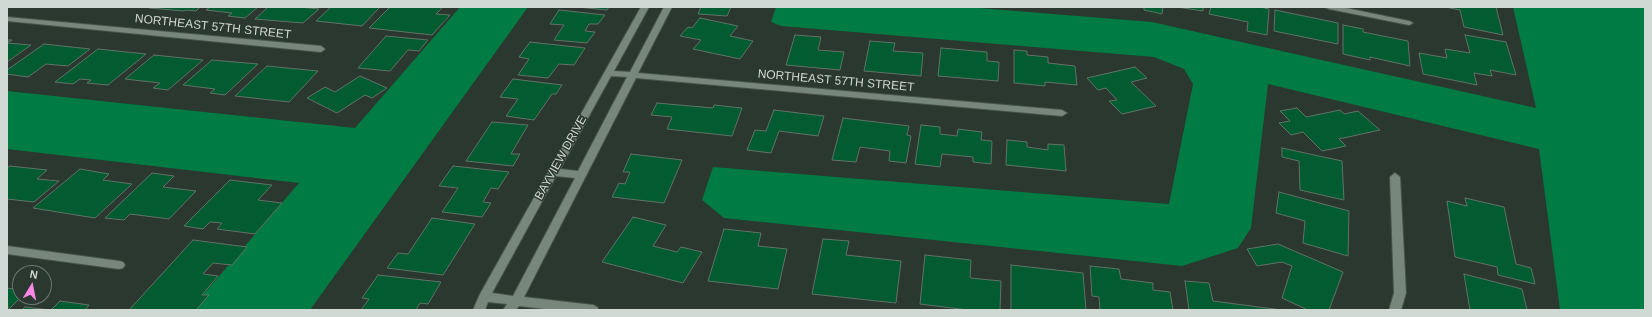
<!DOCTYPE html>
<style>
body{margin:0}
#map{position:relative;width:1652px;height:317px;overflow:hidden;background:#2a382f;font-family:Arial,sans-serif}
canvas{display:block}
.frame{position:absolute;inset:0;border:8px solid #cfd8d2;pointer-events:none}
.north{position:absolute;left:12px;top:265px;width:40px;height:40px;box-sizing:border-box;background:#2a382f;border:1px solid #6c7870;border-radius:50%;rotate:10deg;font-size:11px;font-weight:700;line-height:16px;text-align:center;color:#cfd8d2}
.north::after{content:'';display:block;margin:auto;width:14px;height:18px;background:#fb87e5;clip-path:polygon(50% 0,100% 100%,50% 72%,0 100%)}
</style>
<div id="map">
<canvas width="1652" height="317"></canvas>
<div class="frame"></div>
<div class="north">N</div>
</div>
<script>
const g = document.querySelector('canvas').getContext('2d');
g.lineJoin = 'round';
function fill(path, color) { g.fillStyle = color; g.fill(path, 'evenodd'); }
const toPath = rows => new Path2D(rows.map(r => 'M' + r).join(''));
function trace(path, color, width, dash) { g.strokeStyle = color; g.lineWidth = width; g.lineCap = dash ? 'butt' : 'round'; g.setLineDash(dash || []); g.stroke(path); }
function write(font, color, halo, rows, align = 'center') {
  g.font = font + ' Arial,sans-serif'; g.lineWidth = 3; g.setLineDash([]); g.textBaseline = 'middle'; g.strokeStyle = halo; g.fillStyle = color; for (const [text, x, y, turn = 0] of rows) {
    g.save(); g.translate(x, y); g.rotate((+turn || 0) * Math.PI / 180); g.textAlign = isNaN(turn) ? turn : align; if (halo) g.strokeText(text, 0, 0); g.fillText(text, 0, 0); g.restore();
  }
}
fill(toPath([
 [460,7,528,7,310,310,190,310,299,183,7,149,7,91,355,128],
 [776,7,966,7,1152,22,1536,108,1513,7,1645,7,1645,310,1560,310,1539,149,1268,84,1251,228,1238,248,1182,266,724,218,702,200,713,167,1169,204,1193,84,1184,69,1154,57,781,26,771,22]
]), '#007b43');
const building = toPath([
 [150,7,200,7,196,11,186,10,184,11,149,8,150,7],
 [210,7,258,7,245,18,228,16,232,13,206,10,210,7],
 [268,7,299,7,319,9,303,23,255,19,268,7],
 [331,7,380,7,362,26,316,21,331,7],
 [390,7,443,7,436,14,450,15,432,35,369,28,390,7],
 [577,7,609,7,607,10,577,7],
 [701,7,731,7,727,16,698,14,701,7],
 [1144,7,1163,7,1162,14,1144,10,1144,7],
 [1177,7,1203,7,1203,11,1177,7],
 [1211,7,1260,7,1269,9,1267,35,1247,31,1248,22,1209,14,1211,7],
 [1445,7,1496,7,1503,35,1464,27,1460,10,1445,7],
 [559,10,605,15,598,24,589,24,585,31,595,32,587,43,554,40,564,25,550,24,559,10],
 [1275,10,1338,23,1338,44,1274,31,1275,10],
 [700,18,738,26,730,36,753,41,740,59,693,49,701,40,680,36,688,27,692,28,700,18],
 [1343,25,1363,29,1363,32,1408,41,1410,66,1370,57,1370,60,1343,54,1343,25],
 [795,35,821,37,818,50,844,52,840,70,786,65,795,35],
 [1465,35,1506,42,1516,75,1490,70,1492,76,1474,73,1477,85,1423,74,1419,53,1447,58,1445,49,1470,53,1465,35],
 [386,36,428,40,419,51,408,50,390,71,358,68,386,36],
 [7,40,12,40,7,43,31,45,7,62,7,40],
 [870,41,895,43,893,51,923,53,921,76,864,71,870,41],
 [530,42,585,48,574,65,559,64,548,78,518,75,529,59,519,57,530,42],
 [44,44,90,49,68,66,46,64,28,77,7,74,7,70,44,44],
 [941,48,987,52,987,61,999,62,998,81,938,76,941,48],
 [98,49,146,54,108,85,87,83,91,80,80,79,73,84,55,82,98,49],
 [1014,50,1027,51,1027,55,1048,57,1048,63,1075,66,1077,85,1045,82,1045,86,1014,83,1014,50],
 [154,55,203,60,168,90,153,88,160,83,125,79,154,55],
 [212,60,258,64,225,95,210,93,215,89,183,85,212,60],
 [267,66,318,71,289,102,235,96,267,66],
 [1135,67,1147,78,1131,82,1156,106,1122,114,1109,101,1117,100,1106,88,1098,90,1087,78,1135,67],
 [360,76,387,88,372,98,365,95,337,113,307,98,325,87,335,92,360,76],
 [513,79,562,85,556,94,552,94,534,120,506,116,518,99,500,97,513,79],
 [657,103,713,108,714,105,742,108,732,136,667,129,672,117,651,115,657,103],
 [1297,108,1306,117,1340,110,1344,114,1358,111,1380,130,1339,139,1346,146,1322,151,1303,132,1291,135,1279,123,1290,121,1280,111,1297,108],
 [774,110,824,116,818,136,779,131,771,153,747,150,755,130,766,131,774,110],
 [843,118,909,126,907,135,911,136,906,163,889,161,890,151,860,147,856,162,832,160,843,118],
 [492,122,528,125,511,154,520,154,513,166,466,161,492,122],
 [921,125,940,127,940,134,957,136,958,129,982,132,981,140,992,141,991,164,973,162,973,157,942,154,940,167,915,164,921,125],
 [1007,140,1027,142,1027,147,1048,150,1048,144,1064,145,1066,171,1006,165,1007,140],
 [1282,148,1342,161,1344,200,1300,190,1299,161,1282,157,1282,148],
 [631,154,682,160,664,203,612,197,619,183,625,184,630,172,623,172,631,154],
 [10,166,47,170,37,179,59,181,34,202,7,199,7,168,10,166],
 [453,166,509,172,498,189,491,188,483,202,491,203,482,217,442,212,458,188,439,186,453,166],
 [80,169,109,174,103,180,132,184,95,218,33,208,80,169],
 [152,173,174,176,163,187,196,191,169,219,130,214,124,220,105,218,152,173],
 [230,180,272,185,258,200,282,203,255,234,217,229,222,223,210,222,203,229,184,226,230,180],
 [1279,192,1349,211,1348,256,1303,243,1305,221,1276,213,1279,192],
 [1465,198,1504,207,1516,264,1531,268,1535,284,1498,275,1497,267,1455,257,1447,201,1467,206,1465,198],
 [633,217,666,225,653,246,677,252,681,247,702,252,683,283,602,262,633,217],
 [432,218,475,224,443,275,387,268,398,253,408,254,432,218],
 [724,229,761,233,758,246,787,249,778,289,708,281,724,229],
 [823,239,849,241,846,255,901,261,896,303,812,294,823,239],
 [193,240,247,247,232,265,213,263,203,274,218,276,202,295,209,295,196,310,129,310,193,240],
 [1278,244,1343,272,1329,310,1308,310,1282,298,1292,266,1282,262,1257,266,1247,249,1278,244],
 [925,255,971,260,970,278,1001,281,1000,310,968,310,920,304,925,255],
 [1011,265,1083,273,1086,310,1011,310,1011,265],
 [1090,266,1119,269,1121,279,1153,283,1153,290,1170,292,1173,310,1100,310,1099,297,1092,296,1090,266],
 [1464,274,1522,289,1527,310,1470,310,1464,274],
 [378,275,441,282,428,304,420,303,416,310,361,310,369,299,362,298,378,275],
 [1185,281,1209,283,1213,301,1282,310,1189,310,1185,281],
 [7,288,20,290,21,297,8,310,7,288],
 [60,301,89,305,85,310,51,310,60,301],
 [25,307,50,310,22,310,25,307]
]);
fill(building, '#025b31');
trace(building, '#627267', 1);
const minor = toPath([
 [641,7,649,7,614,71,630,72,664,7,672,7,638,73,1062,110,1067,113,1062,116,636,78,524,297,593,305,597,307,599,310,554,310,519,306,516,310,503,310,507,304,488,302,485,310,473,310,480,294,641,7],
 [611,76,627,77,578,171,560,169,611,76],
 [556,176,575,178,513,296,492,293,556,176],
 [1325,7,1341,7,1409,21,1413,23,1409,25,1329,9,1325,7],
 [7,17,321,46,325,49,321,52,7,21,7,17],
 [1395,173,1400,177,1406,293,1401,310,1389,310,1394,293,1390,177,1395,173],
 [7,246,119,261,123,262,125,265,123,268,119,269,7,254,7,246]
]);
trace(minor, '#48544b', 2);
fill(minor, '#77877b');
write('12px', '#cfd8d2', '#2a382f', [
 ["NORTHEAST 57TH STREET",213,27,6],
 ["NORTHEAST 57TH STREET",836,81,5],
 ["BAYVIEW DRIVE",561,158,-61]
]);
</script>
